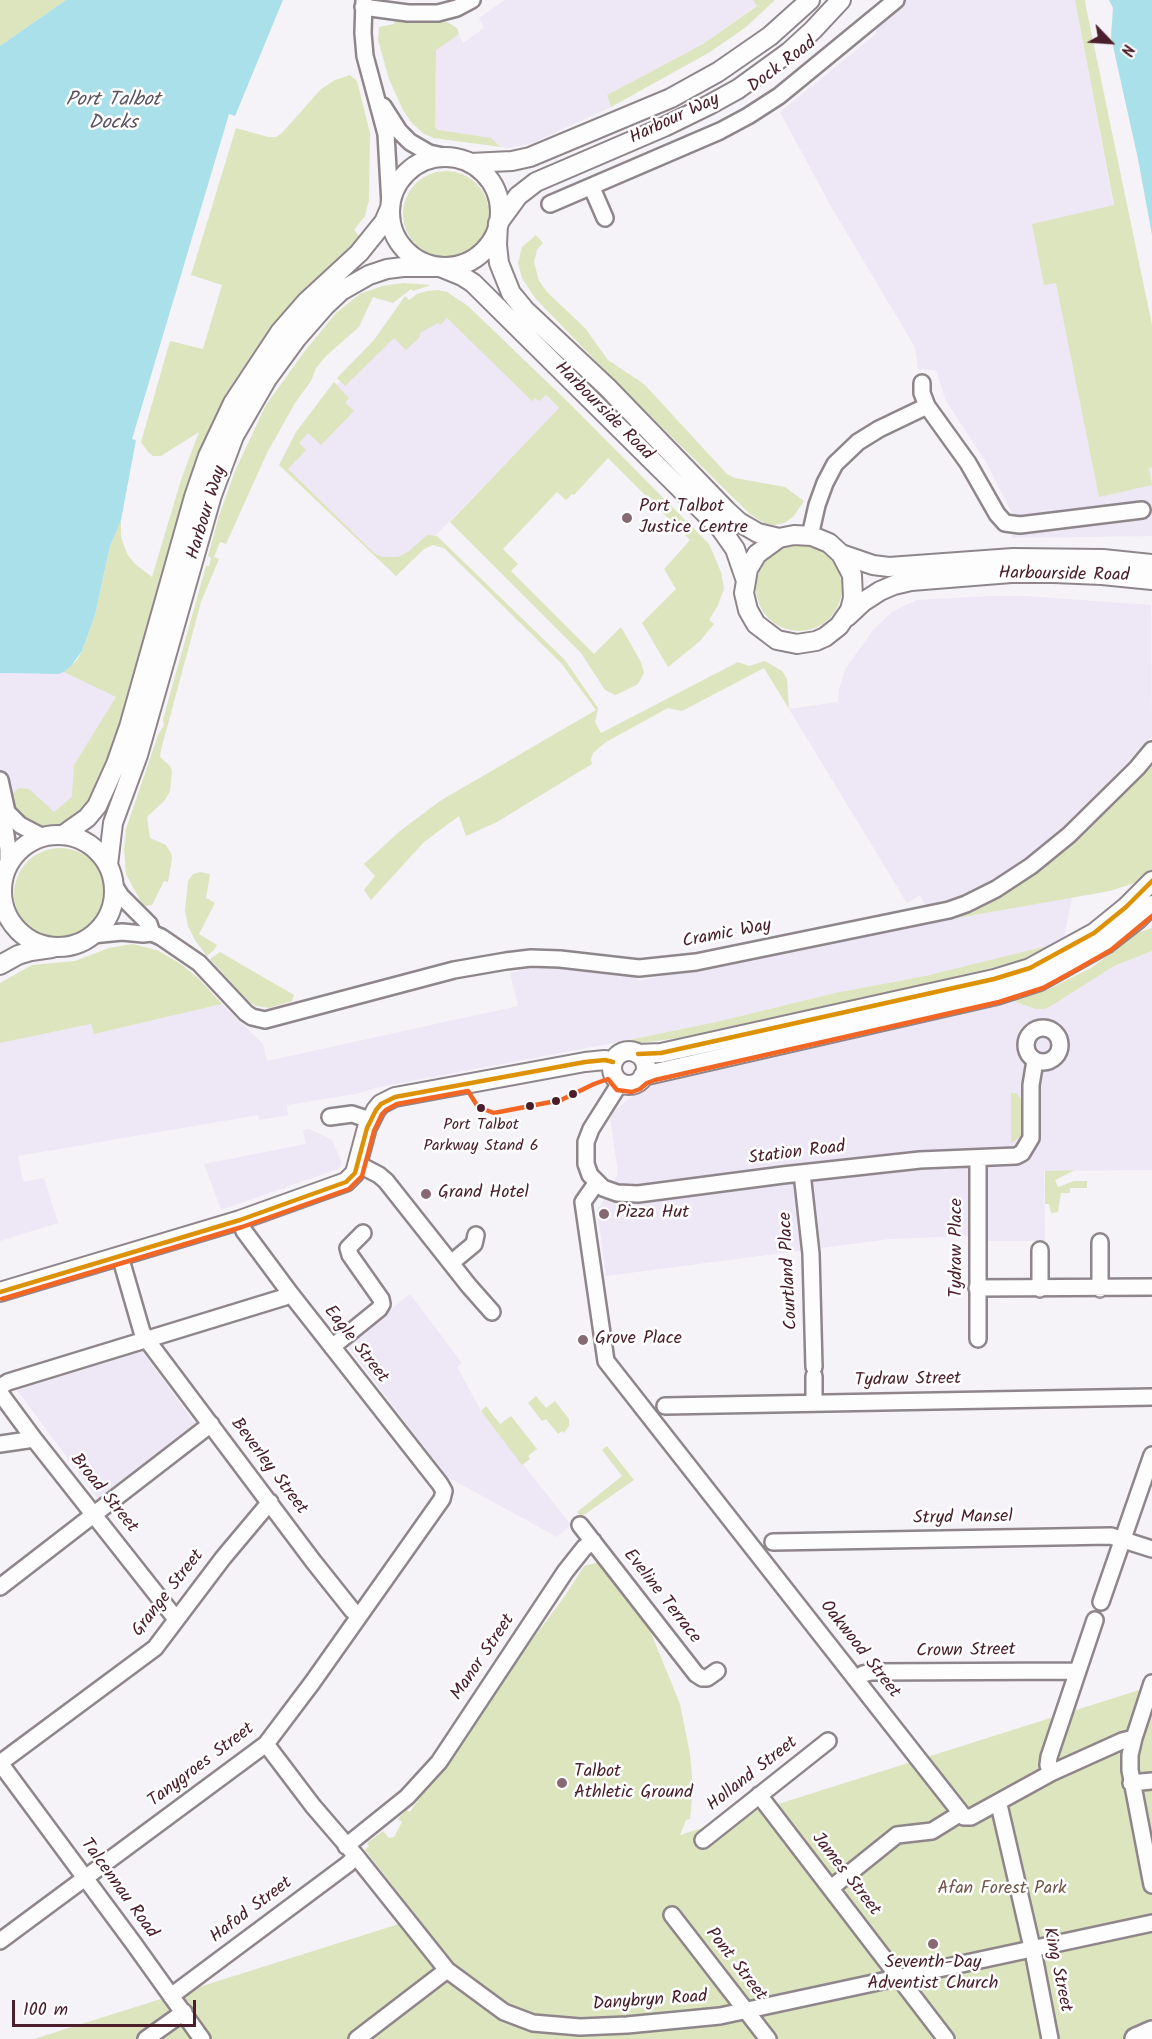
<!DOCTYPE html>
<style>
body{margin:0}
#map{position:relative;width:1152px;height:2039px;overflow:hidden;background:#f5f2f8;font-family:Kalam,sans-serif}
canvas{display:block}
.north{position:absolute;left:1080px;top:12px;width:60px;height:60px;-webkit-text-stroke:4px #fff;paint-order:stroke;rotate:115deg;font-size:16px;font-weight:700;line-height:24px;text-align:center;color:#4a1f2b}
.north::after{content:'';display:block;margin:auto;width:21px;height:27px;background:#4a1f2b;clip-path:polygon(50% 0,100% 100%,50% 72%,0 100%)}
.scale{position:absolute;left:12px;top:2000px;width:184px;height:27px;box-sizing:border-box;border:3px solid #4a1f2b;border-top:0;padding-left:8px;font-size:18px;line-height:21px;white-space:nowrap;color:#4a1f2b;-webkit-text-stroke:4px #fff;paint-order:stroke}
</style>
<div id="map">
<canvas width="1152" height="2039"></canvas>
<div class="north">N</div>
<div class="scale">100 m</div>
</div>
<script>
const g = document.querySelector('canvas').getContext('2d');
g.lineJoin = 'round';
function fill(path, color) { g.fillStyle = color; g.fill(path, 'evenodd'); }
const toPath = rows => new Path2D(rows.map(r => 'M' + r).join(''));
function trace(path, color, width, dash) { g.strokeStyle = color; g.lineWidth = width; g.lineCap = dash ? 'butt' : 'round'; g.setLineDash(dash || []); g.stroke(path); }
function write(font, color, halo, rows, align = 'center') {
  g.font = font + ' Kalam,sans-serif'; g.lineWidth = 5; g.setLineDash([]); g.textBaseline = 'middle'; g.strokeStyle = halo; g.fillStyle = color; for (const [text, x, y, turn = 0] of rows) {
    g.save(); g.translate(x, y); g.rotate((+turn || 0) * Math.PI / 180); g.textAlign = isNaN(turn) ? turn : align; if (halo) g.strokeText(text, 0, 0); g.fillText(text, 0, 0); g.restore();
  }
}
fill(toPath([
 [505,0,753,0,757,5,703,44,607,95,611,107,532,143,509,148,501,147,495,141,439,130,434,128,436,49,459,34,463,43,484,28,479,18],
 [882,0,1075,0,1121,246,1152,364,1152,536,1012,538,1013,515,986,462,946,401,936,370,918,369,915,347,833,210,780,112,876,34,875,6],
 [421,305,472,322,559,409,396,576,283,468,318,408,336,385],
 [990,596,1024,596,1151,605,1152,736,1063,830,1007,872,970,892,941,904,927,907,920,895,907,903,789,709,838,702,839,689,846,668,873,630,892,612,917,600],
 [64,672,116,696,129,700,57,827,0,826,0,673,58,674],
 [1072,897,1064,938,1051,945,1022,953,925,976,835,993,716,1022,624,1041,384,1086,355,1094,287,1105,288,1115,260,1120,258,1115,18,1156,23,1182,44,1178,58,1223,0,1241,0,1043,91,1024,94,1034,222,1004,263,1044,267,1061,518,1006,510,973,541,966,542,968,548,967,637,975,637,981,825,942],
 [1152,951,1152,1170,1044,1171,1045,1241,988,1241,966,1236,890,1239,606,1276,597,1209,601,1205,618,1174,610,1115,631,1097,656,1081,998,1002,1011,1000,1035,1009,1051,1006,1114,966],
 [309,1129,332,1140,342,1163,340,1168,221,1210,204,1164,306,1144,303,1130],
 [410,1294,462,1363,457,1367,481,1411,571,1525,557,1537,446,1476,347,1345],
 [142,1351,196,1425,98,1499,17,1390]
]), '#eee7f5');
fill(toPath([
 [0,0,66,0,0,46],
 [753,0,775,0,746,27,710,52,611,107,607,95,703,44,757,6],
 [1075,0,1085,0,1086,7,1152,325,1152,467,1149,468,1152,485,1099,497,1056,283,1044,285,1032,224,1114,205],
 [395,20,417,23,447,22,457,28,459,34,436,50,435,128,439,130,491,138,501,147,433,138,423,133,411,122,403,110,389,79,378,40,379,27,394,24],
 [350,75,357,81,370,133,369,200,365,216,354,230,363,240,297,302,108,767,88,807,66,824,57,827,42,827,33,825,21,817,16,810,12,801,14,792,19,788,29,789,54,812,72,797,74,765,116,697,64,672,77,660,82,651,95,615,110,546,117,527,121,520,121,537,127,554,135,564,152,577,181,480,199,432,161,456,153,456,148,452,141,442,170,341,203,349,222,285,191,275,236,128,268,137,276,137,282,133,321,89,335,80],
 '403 214a43 43 0 1 1 86 0a43 43 0 1 1-86 0Z',
 [536,235,543,243,537,250,534,262,539,281,548,293,585,328,608,360,644,384,727,474,735,478,785,487,804,501,793,517,784,523,774,525,764,523,750,514,619,385,536,299,522,278,518,263,522,247],
 [404,283,431,285,413,291,411,289,393,303,373,297,359,327,327,355,316,368,311,381,295,403,267,453,226,544,220,542,214,557,219,559,201,602,161,750,160,757,170,766,172,771,170,791,165,800,147,817,150,838,166,845,171,853,172,858,168,882,164,881,152,905,146,906,142,904,126,874,124,849,126,829,158,735,164,725,163,719,206,566,209,566,211,558,208,556,219,516,235,471,266,405,304,352,336,313,360,294,382,286],
 [438,290,447,292,468,306,571,405,709,544,721,572,724,589,718,605,709,620,714,624,699,642,668,667,642,623,676,589,664,569,690,540,608,458,574,495,572,494,566,500,557,492,503,549,518,564,511,571,594,654,621,627,641,662,644,673,638,684,618,694,615,695,605,690,581,653,450,522,559,408,546,395,539,401,535,398,532,401,447,318,440,325,438,323,420,333,420,337,406,350,394,338,345,386,337,378,374,340,405,296,409,300,417,294,427,291],
 [334,382,349,398,345,403,354,411,321,445,308,433,299,443,306,450,288,469,375,554,383,557,398,557,408,552,427,535,437,536,565,660,598,708,595,722,601,733,738,662,749,666,765,661,782,671,787,679,789,709,764,668,682,711,668,708,606,742,593,753,591,759,592,764,497,822,466,836,459,816,424,842,371,900,364,890,375,876,364,864,400,831,440,801,596,710,561,663,444,548,433,545,424,549,396,576,279,465,296,432],
 '756 588a43 43 0 1 1 86 0a43 43 0 1 1-86 0Z',
 [1152,757,1152,871,1146,876,1134,883,1110,891,940,921,976,907,1016,886],
 '14 894a46 46 0 1 1 92 0a46 46 0 1 1-92 0Z',
 [200,872,210,874,206,898,215,903,199,934,217,945,214,950,207,956,195,940,188,926,185,911,188,881,193,874],
 [1152,928,1152,951,1114,966,1051,1006,1044,1009,1035,1009,1011,1000,1047,990,1091,968,1126,942,1134,934],
 [132,944,157,950,181,964,199,979,222,1004,94,1034,91,1024,0,1043,0,983,32,965,75,961,109,948],
 [1051,945,1016,962,932,982,679,1038,640,1043,624,1041,716,1022,835,993,925,976],
 [220,952,294,995,292,1001,269,1008,256,1006,247,1000,210,959],
 [1011,1093,1016,1093,1021,1099,1022,1132,1020,1137,1011,1143],
 [1075,1170,1055,1180,1058,1187,1074,1181,1087,1181,1087,1188,1070,1188,1070,1193,1061,1193,1058,1212,1051,1213,1049,1204,1045,1204,1045,1171],
 [536,1396,546,1408,555,1401,569,1419,569,1426,564,1433,562,1431,558,1434,546,1419,542,1421,528,1403],
 [486,1406,500,1424,511,1416,537,1449,528,1456,530,1459,522,1465,481,1411],
 [607,1446,634,1480,581,1517,577,1512,622,1476,602,1450],
 [600,1562,645,1618,680,1704,690,1754,693,1789,690,1819,686,1820,680,1835,1152,1686,1152,2039,34,2039,418,1918,365,1850,369,1846,367,1843,383,1831,389,1838,394,1837,402,1822,398,1819,406,1810,410,1812,486,1701,565,1596,584,1566]
]), '#dde5be');
fill(toPath([
 [66,0,283,0,235,116,229,114,132,439,136,440,121,520,110,546,95,615,82,651,71,666,64,672,58,674,0,673,0,46],
 [1109,0,1152,0,1152,235,1138,159,1111,37,1113,8]
]), '#a9e0e9');
const minor = toPath([
 [364,0,363,33,365,56,386,134,390,204],
 [363,7,408,13,438,13,457,8,472,0],
 [383,106,399,131,410,142,429,153,448,157],
 [592,188,605,218],
 [550,204,720,131,748,116,779,96,896,0],
 [922,383,922,393,927,406,968,463,997,514,1005,523,1020,525,1142,510],
 [810,536,817,505,825,483,835,464,858,442,879,429,927,406],
 [0,780,7,812,5,828,8,849,8,866],
 [7,812,20,825,43,837],
 [114,885,121,896,149,924,152,933],
 [92,935,122,932,143,934,152,933,161,937,199,963,246,1013,252,1017,265,1020,454,970,506,961,531,958,560,959,639,968,696,962,949,910,966,904,996,889,1031,866,1069,835,1137,768,1152,750],
 '1026 1045a17 17 0 1 1 34 0a17 17 0 1 1-34 0Z',
 [620,1083,591,1129,586,1142,586,1164,590,1175,603,1188,617,1193,638,1194,783,1175,920,1160,1016,1156,1022,1153,1031,1138,1031,1085,1035,1061],
 [330,1117,352,1114,370,1120],
 [978,1158,978,1339],
 [358,1164,379,1175,386,1181,469,1286,492,1312],
 [802,1173,811,1254,814,1367],
 [597,1182,583,1202,606,1361,964,1817,971,1817,1051,1773,1122,1741,1134,1738],
 [1100,1242,1100,1289],
 [1040,1250,1040,1289],
 [120,1256,142,1332,147,1340,313,1561,352,1610,359,1616],
 [451,1263,474,1244,476,1235],
 [977,1288,1152,1287],
 [332,1347,379,1309,382,1304,381,1299,350,1255,348,1248,363,1233],
 [814,1376,814,1402],
 [0,1387,8,1382,285,1297,290,1293],
 [0,1393,34,1439,176,1619],
 [665,1406,1152,1397],
 [0,1444,34,1439],
 [580,1525,696,1674,702,1678,707,1678,717,1671],
 [773,1542,1111,1536,1152,1549],
 [0,1587,211,1424],
 [1101,1602,1152,1455],
 [856,1679,863,1674,871,1672,1078,1671],
 [1152,1683,1134,1738,1130,1755,1130,1770,1152,1885],
 [266,1744,313,1806,356,1856,447,1970,504,2012,533,2023,580,2027,627,2025,720,2016,1152,1923],
 [0,1763,155,1648,223,1558,270,1502],
 [0,1763,134,1944,202,2039],
 [1051,1773,1048,1765,1049,1757,1095,1620],
 [1131,1783,1152,1781],
 [759,1795,946,2039],
 [997,1804,1000,1809,1034,1956,1050,2039],
 [703,1840,828,1741],
 [346,1846,407,1797,439,1762,565,1572,584,1548,593,1541],
 [831,1888,897,1835,932,1831,961,1813],
 [672,1915,768,2039],
 [0,1941,266,1744,312,1683,442,1499,444,1491,440,1484,290,1293,244,1231,240,1220],
 [171,1996,348,1864,356,1856],
 [146,2039,184,2012],
 [357,2039,447,1970]
]);
const major = toPath([
 '390 212a55 55 0 1 1 110 0a55 55 0 1 1-110 0Z',
 [470,163,512,161,530,157,671,98,718,72,770,36,810,0],
 [499,222,518,196,536,182,664,127,709,105,738,89,789,52,813,30,841,0],
 [498,223,497,245,499,263,511,293,525,310,607,387,727,511,739,522,758,533,779,538,794,535,812,536,829,543,841,554,852,575,853,598,850,610,839,626,825,637,816,641,797,644,777,640,756,624,748,610,744,593,748,569,757,554,779,538],
 [841,554,873,565,889,567,1013,558,1103,559,1152,564],
 [847,617,863,602,880,591,894,585,911,581,1011,573,1054,573,1102,575,1152,580],
 [63,835,87,818,97,806,116,764,129,727,194,497,208,456,233,403,280,332,307,301,359,253,384,222,390,208],
 '2 891a56 56 0 1 1 112 0a56 56 0 1 1-112 0Z',
 [108,865,113,823,138,755,212,495,234,436,267,379,297,338,325,306,341,291,369,275,387,269,403,267,440,267,462,276,473,283,721,529,735,549,745,578],
 [0,965,18,955,31,951,52,948],
 '612 1068a17 17 0 1 1 34 0a17 17 0 1 1-34 0Z',
 [638,1054,661,1053,994,979,1030,968,1094,933,1126,907,1152,881],
 [643,1076,997,995,1040,981,1106,944,1138,919,1152,905],
 [0,1292,240,1220,346,1182,355,1173,367,1128,376,1110,381,1104,395,1097,585,1062,605,1060,613,1062]
]);
const highway = toPath([
 [1136,2039,1152,2032]
]);
trace(minor, '#8f868b', 20);
trace(major, '#8f868b', 22);
trace(highway, '#8f868b', 26);
trace(minor, '#fefdfe', 15);
trace(major, '#fefdfe', 18);
trace(highway, '#fefdfe', 21);
trace(toPath([
 [638,1054,661,1053,994,979,1030,968,1094,933,1126,907,1152,881],
 [0,1292,240,1220,346,1182,355,1173,367,1128,376,1110,381,1104,395,1097,585,1062,605,1060,613,1062]
]), '#dd9206', 4.5);
trace(toPath([
 [2,1299,242,1227,349,1189,362,1176,374,1131,382,1114,386,1110,397,1104,468,1091,478,1107,494,1113,561,1100,594,1084,608,1079,617,1090,632,1092,640,1089,647,1083,655,1080,999,1002,1043,988,1074,971,1111,950,1152,916]
]), '#f26522', 4.5);
for (const [x, y, r, color] of [
 [627,518,6,"#866973"],
 [573,1094,5,"#4a1f2b"],
 [556,1101,5,"#4a1f2b"],
 [530,1106,5,"#4a1f2b"],
 [481,1108,5,"#4a1f2b"],
 [426,1194,6,"#866973"],
 [604,1214,6,"#866973"],
 [583,1340,6,"#866973"],
 [562,1783,6,"#866973"],
 [933,1944,6,"#866973"]
]) { const dot = new Path2D(); dot.arc(x, y, r, 0, 2 * Math.PI); g.fillStyle = color; g.fill(dot); trace(dot, '#fff', 2); }
write('16px', '#4a1f2b', '#fff', [
 ["Port Talbot",481,1126],
 ["Parkway Stand 6",481,1147]
]);
write('18px', '#4a1f2b', '#fff', [
 ["Dock Road",783,66,-37],
 ["Harbour Way",675,120,-25],
 ["Harbourside Road",603,412,45],
 ["Harbour Way",208,513,-73],
 ["Harbourside Road",1064,576,1],
 ["Cramic Way",727,935,-11],
 ["Station Road",797,1154,-7],
 ["Tydraw Place",958,1248,-90],
 ["Courtland Place",790,1271,-93],
 ["Eagle Street",355,1345,52],
 ["Tydraw Street",908,1381,-1],
 ["Beverley Street",268,1467,53],
 ["Broad Street",103,1494,51],
 ["Stryd Mansel",963,1519,-1],
 ["Grange Street",169,1594,-52],
 ["Eveline Terrace",661,1597,52],
 ["Oakwood Street",859,1650,52],
 ["Crown Street",966,1652,-1],
 ["Manor Street",484,1658,-56],
 ["Tanygroes Street",202,1766,-37],
 ["Holland Street",753,1775,-38],
 ["James Street",845,1875,52],
 ["Talcennau Road",118,1889,54],
 ["Hafod Street",252,1911,-37],
 ["Pont Street",735,1965,52],
 ["King Street",1056,1970,78],
 ["Danybryn Road",650,2002,-4]
]);
write('18px', '#4a1f2b', '#fff', [
 ["Port Talbot",639,508],
 ["Justice Centre",639,529],
 ["Grand Hotel",438,1194],
 ["Pizza Hut",616,1214],
 ["Grove Place",595,1340],
 ["Talbot",574,1773],
 ["Athletic Ground",574,1794],
 ["Seventh-Day",933,1964,"center"],
 ["Adventist Church",933,1985,"center"]
], 'left');
write('18px', '#705749', '#fff', [
 ["Afan Forest Park",1002,1890]
]);
write('italic 20px', '#5d5762', '#fff', [
 ["Port Talbot",113,102],
 ["Docks",113,125]
]);
</script>
